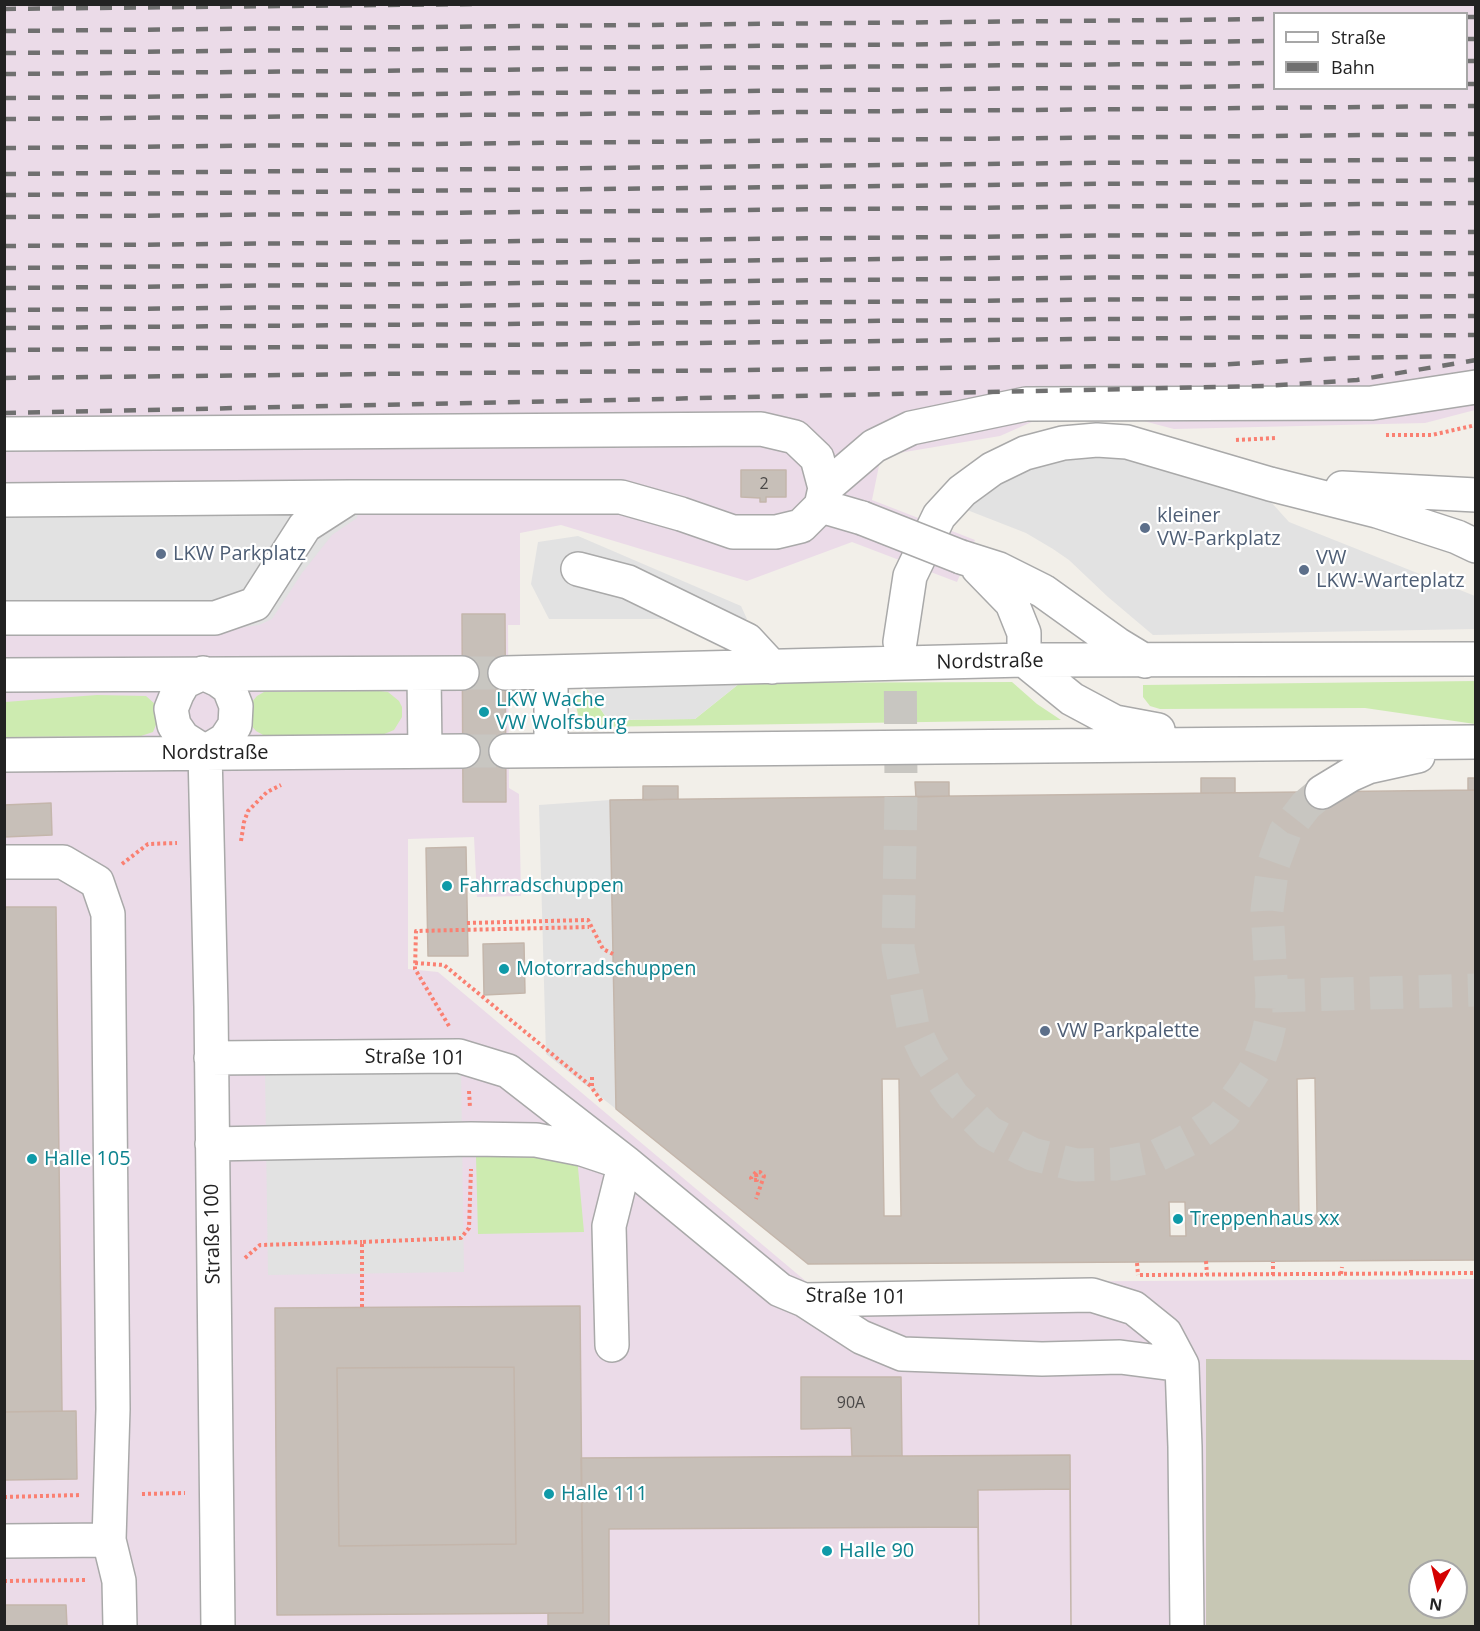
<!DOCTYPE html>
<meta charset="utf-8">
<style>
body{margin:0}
#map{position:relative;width:1480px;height:1631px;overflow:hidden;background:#f2efe9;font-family:"Open Sans",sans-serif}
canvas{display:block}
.frame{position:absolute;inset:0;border:6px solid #222;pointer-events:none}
.legend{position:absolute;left:1273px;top:12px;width:195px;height:78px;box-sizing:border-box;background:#fff;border:2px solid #a7a7a7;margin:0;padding:8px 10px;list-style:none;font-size:18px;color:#222}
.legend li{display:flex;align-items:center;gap:12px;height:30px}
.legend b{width:30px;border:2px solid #a7a7a7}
.north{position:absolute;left:1408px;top:1559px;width:60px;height:60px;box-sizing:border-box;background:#fff;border:2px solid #a7a7a7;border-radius:50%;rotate:188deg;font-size:16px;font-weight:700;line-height:24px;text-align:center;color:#222}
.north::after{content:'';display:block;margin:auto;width:21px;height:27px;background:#d40000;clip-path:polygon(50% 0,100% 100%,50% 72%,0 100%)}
</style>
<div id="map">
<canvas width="1480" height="1631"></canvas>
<div class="frame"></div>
<ul class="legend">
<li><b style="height:8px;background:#fff"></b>Straße</li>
<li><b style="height:8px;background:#707070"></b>Bahn</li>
</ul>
<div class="north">N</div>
</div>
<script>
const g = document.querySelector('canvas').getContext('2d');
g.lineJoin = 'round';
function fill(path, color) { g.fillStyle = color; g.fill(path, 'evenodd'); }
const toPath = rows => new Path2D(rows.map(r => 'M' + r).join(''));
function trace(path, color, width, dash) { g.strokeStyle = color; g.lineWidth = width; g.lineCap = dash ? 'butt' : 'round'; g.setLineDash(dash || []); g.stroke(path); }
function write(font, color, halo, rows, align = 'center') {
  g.font = font + ' "Open Sans",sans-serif'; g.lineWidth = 4.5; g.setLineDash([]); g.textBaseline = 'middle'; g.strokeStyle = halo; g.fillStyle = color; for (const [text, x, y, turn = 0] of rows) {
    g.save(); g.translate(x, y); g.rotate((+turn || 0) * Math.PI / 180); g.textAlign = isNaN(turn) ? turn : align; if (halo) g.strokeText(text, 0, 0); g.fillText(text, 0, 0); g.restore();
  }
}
fill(toPath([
 [5,5,1475,5,1475,410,1425,423,1174,429,1132,418,1081,414,1034,421,1000,436,881,456,872,500,975,540,957,582,852,542,747,581,561,525,520,533,520,625,508,625,509,788,519,794,521,896,477,897,474,837,408,839,408,969,438,972,808,1283,1475,1279,1475,1626,5,1626],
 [1274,14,1466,14,1466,88,1274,88],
 [1420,1571,1456,1571,1456,1607,1420,1607]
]), '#ebdbe8');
fill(toPath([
 [1206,1359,1475,1360,1475,1626,1206,1626],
 [1420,1571,1456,1571,1456,1607,1420,1607]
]), '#c7c7b4');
fill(toPath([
 [1475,681,1475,724,1365,708,1160,709,1150,706,1143,697,1143,685],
 [1012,682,1037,704,1061,720,589,727,579,718,576,706,578,696,585,686,608,720,695,719,740,683],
 [380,691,388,692,399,701,402,707,402,717,394,730,382,735,265,736,256,731,250,724,251,703,257,696,264,692],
 [97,695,146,696,156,705,158,720,153,732,141,736,5,737,5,702],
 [476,1157,577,1157,584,1232,478,1234]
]), '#cdebb0');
fill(toPath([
 [1082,446,1271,502,1289,522,1475,596,1475,629,1153,635,1108,597,1069,560,1053,549,1026,533,962,508,976,491],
 [4,489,363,489,357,518,332,535,302,573,272,619,259,625,211,632,5,634],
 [578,536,741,606,747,619,549,619,531,584,538,542],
 [740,683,695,719,608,720,585,686],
 [610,800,616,1109,546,1054,539,805],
 [461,1068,464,1272,268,1275,265,1071]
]), '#e2e2e2');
const building = toPath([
 [741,470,786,470,786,497,766,497,766,502,760,502,760,498,741,497,741,470],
 [462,614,505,614,506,802,463,802,462,614],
 [1201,778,1235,778,1235,793,1201,793,1201,778],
 [1468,778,1476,778,1476,790,1468,790,1468,778],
 [915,782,949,782,949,796,916,797,915,782],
 [643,786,678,786,678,799,643,800,643,786],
 [1476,790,1476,1260,808,1264,616,1109,610,800,1476,790],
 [51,803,52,835,4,837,4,805,51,803],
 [466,847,468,956,428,956,426,848,466,847],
 [4,907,56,907,62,1411,4,1412,4,907],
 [524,943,525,993,484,995,483,944,524,943],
 [1315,1078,1317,1215,1299,1216,1297,1079,1315,1078],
 [882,1079,899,1079,901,1216,884,1216,882,1079],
 [1169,1202,1185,1202,1186,1236,1170,1236,1169,1202],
 [580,1306,583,1613,277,1615,275,1308,580,1306],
 [514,1367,516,1544,339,1546,337,1368,514,1367],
 [514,1367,516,1544,339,1546,337,1368,514,1367],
 [801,1377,901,1377,902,1456,852,1456,851,1428,801,1429,801,1377],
 [76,1411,77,1479,4,1480,4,1412,76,1411],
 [1070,1455,1071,1626,548,1626,548,1613,583,1613,581,1458,1070,1455],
 [1070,1489,1071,1626,979,1626,978,1490,1070,1489],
 [978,1527,979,1626,609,1626,609,1529,978,1527],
 [4,1605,66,1605,67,1626,4,1626,4,1605]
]);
fill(building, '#c7bfb8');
trace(building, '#c4b6ab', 1.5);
trace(toPath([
 [900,642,901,783],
 [462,673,505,673],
 [463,751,506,751],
 [901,797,898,948,913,1026,928,1058,953,1096,989,1132,1032,1154,1076,1165,1115,1164,1156,1156,1190,1139,1222,1117,1246,1084,1256,1068,1266,1041,1271,1020,1272,996,1267,910,1273,865,1285,832,1306,805,1322,792],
 [1272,996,1476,990]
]), '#c8c6c1', 33, [33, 16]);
const minor = toPath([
 [4,434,761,429,795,437,817,458,825,488,821,506],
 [825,488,874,446,911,428,1026,404,1372,403,1476,387],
 [1342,488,1476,495],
 [4,500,350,497],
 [961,557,999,569,1043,591,1117,644,1145,661],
 [978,568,1012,603,1024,633,1024,660],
 [578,569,628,582,747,640,772,667],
 [4,618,215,618,255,604,305,526,350,497,621,497,681,514,733,532,776,532,801,526,821,506,862,518],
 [900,642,910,576,939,516,962,491,992,469,1025,453,1063,443,1097,440,1127,442,1270,484,1377,511,1457,537,1476,546],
 [1024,660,1072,699,1115,722,1158,730],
 [551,672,551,750],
 [203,673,218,680,229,688,236,706,235,725,225,740,205,752,183,738,174,725,171,709,177,694,184,682,203,673],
 [505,673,1024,660,1476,659],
 [4,675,462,673],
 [424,675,425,751],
 [506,751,1476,742],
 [205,752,211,1007,218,1626],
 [4,755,463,751],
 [1322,792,1350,775,1368,767,1418,756],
 [4,862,63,862,97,882,108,914,113,1409,109,1540,4,1541],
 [211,1058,459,1056,508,1071,625,1162,780,1290,804,1300,1092,1295,1134,1308,1165,1333,1182,1365,1185,1447,1187,1626],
 [212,1144,471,1139,536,1140,582,1149,609,1158],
 [804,1300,861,1337,902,1354,1042,1359,1120,1357,1182,1365],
 [612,1345,609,1226,625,1162],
 [109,1540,119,1581,120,1626]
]);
trace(minor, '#a9a9a9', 36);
trace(toPath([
 [1386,435,1432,435,1476,425],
 [1236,440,1276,438],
 [241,841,244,822,248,811,267,792,281,785],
 [122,864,148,844,177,843],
 [467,923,588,920,603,949,613,954],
 [415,963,444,965,592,1087],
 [449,1026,415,969,416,931,589,927],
 [592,1077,592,1088,602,1102],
 [469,1091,470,1108],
 [756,1174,757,1180,752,1180,751,1178,756,1172,760,1172,764,1176,756,1199],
 [245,1258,260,1245,362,1242],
 [1206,1261,1207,1275],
 [1137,1263,1138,1275],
 [1411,1273,1411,1267],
 [1341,1274,1342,1267],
 [1140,1275,1476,1273],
 [1273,1275,1273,1262],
 [362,1307,362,1242,461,1238,469,1228,471,1169],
 [142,1494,185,1493],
 [4,1497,81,1495],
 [4,1581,88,1580]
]), '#fa8072', 4, [3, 3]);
trace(minor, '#fff', 33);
trace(toPath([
 [4,9,477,4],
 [1466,17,1476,17],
 [4,31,1274,19],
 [1466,39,1476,39],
 [4,53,1274,41],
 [1466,61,1476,61],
 [4,74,1274,63],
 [1466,84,1476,84],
 [4,98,1274,86],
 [4,119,1476,106],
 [4,148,1476,134],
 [4,174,1476,159],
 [4,195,1476,180],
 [4,217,1476,203],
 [4,246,1476,232],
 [4,268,1476,253],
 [4,288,1476,274],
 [4,310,1476,296],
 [4,328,1476,316],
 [4,350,1476,335],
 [4,378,1212,365,1345,358,1464,356],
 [4,413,1266,386,1357,380,1476,360]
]), '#707070', 4.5, [12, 12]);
const minorBridge = toPath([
 [862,518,961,557]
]);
trace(minorBridge, '#a9a9a9', 36, []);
trace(minorBridge, '#fff', 33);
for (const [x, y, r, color] of [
 [1145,528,6,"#5c6f8a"],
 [161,554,6,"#5c6f8a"],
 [1304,570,6,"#5c6f8a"],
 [484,712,6,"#0f9aa8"],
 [447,886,6,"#0f9aa8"],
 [504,969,6,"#0f9aa8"],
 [1045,1031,6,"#5c6f8a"],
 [32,1159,6,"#0f9aa8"],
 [1178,1219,6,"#0f9aa8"],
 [549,1494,6,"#0f9aa8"],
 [827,1551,6,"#0f9aa8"]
]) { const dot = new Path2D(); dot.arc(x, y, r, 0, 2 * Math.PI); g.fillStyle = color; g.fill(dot); trace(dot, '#fff', 2); }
write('16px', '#4b4948', null, [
 ["2",764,484],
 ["90A",851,1403]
]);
write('20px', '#4e5e75', '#fff', [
 ["kleiner",1157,516],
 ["VW-Parkplatz",1157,539],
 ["LKW Parkplatz",173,554],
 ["VW",1316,558],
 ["LKW-Warteplatz",1316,581],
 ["VW Parkpalette",1057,1031]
], 'left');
write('20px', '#222', '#fff', [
 ["Nordstraße",990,662,-1],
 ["Nordstraße",215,753],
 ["Straße 101",415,1058,1],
 ["Straße 100",213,1234,-91],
 ["Straße 101",856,1297,1]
]);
write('20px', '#0d838f', '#fff', [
 ["LKW Wache",496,700],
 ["VW Wolfsburg",496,723],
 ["Fahrradschuppen",459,886],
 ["Motorradschuppen",516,969],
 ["Halle 105",44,1159],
 ["Treppenhaus xx",1190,1219],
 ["Halle 111",561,1494],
 ["Halle 90",839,1551]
], 'left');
</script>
